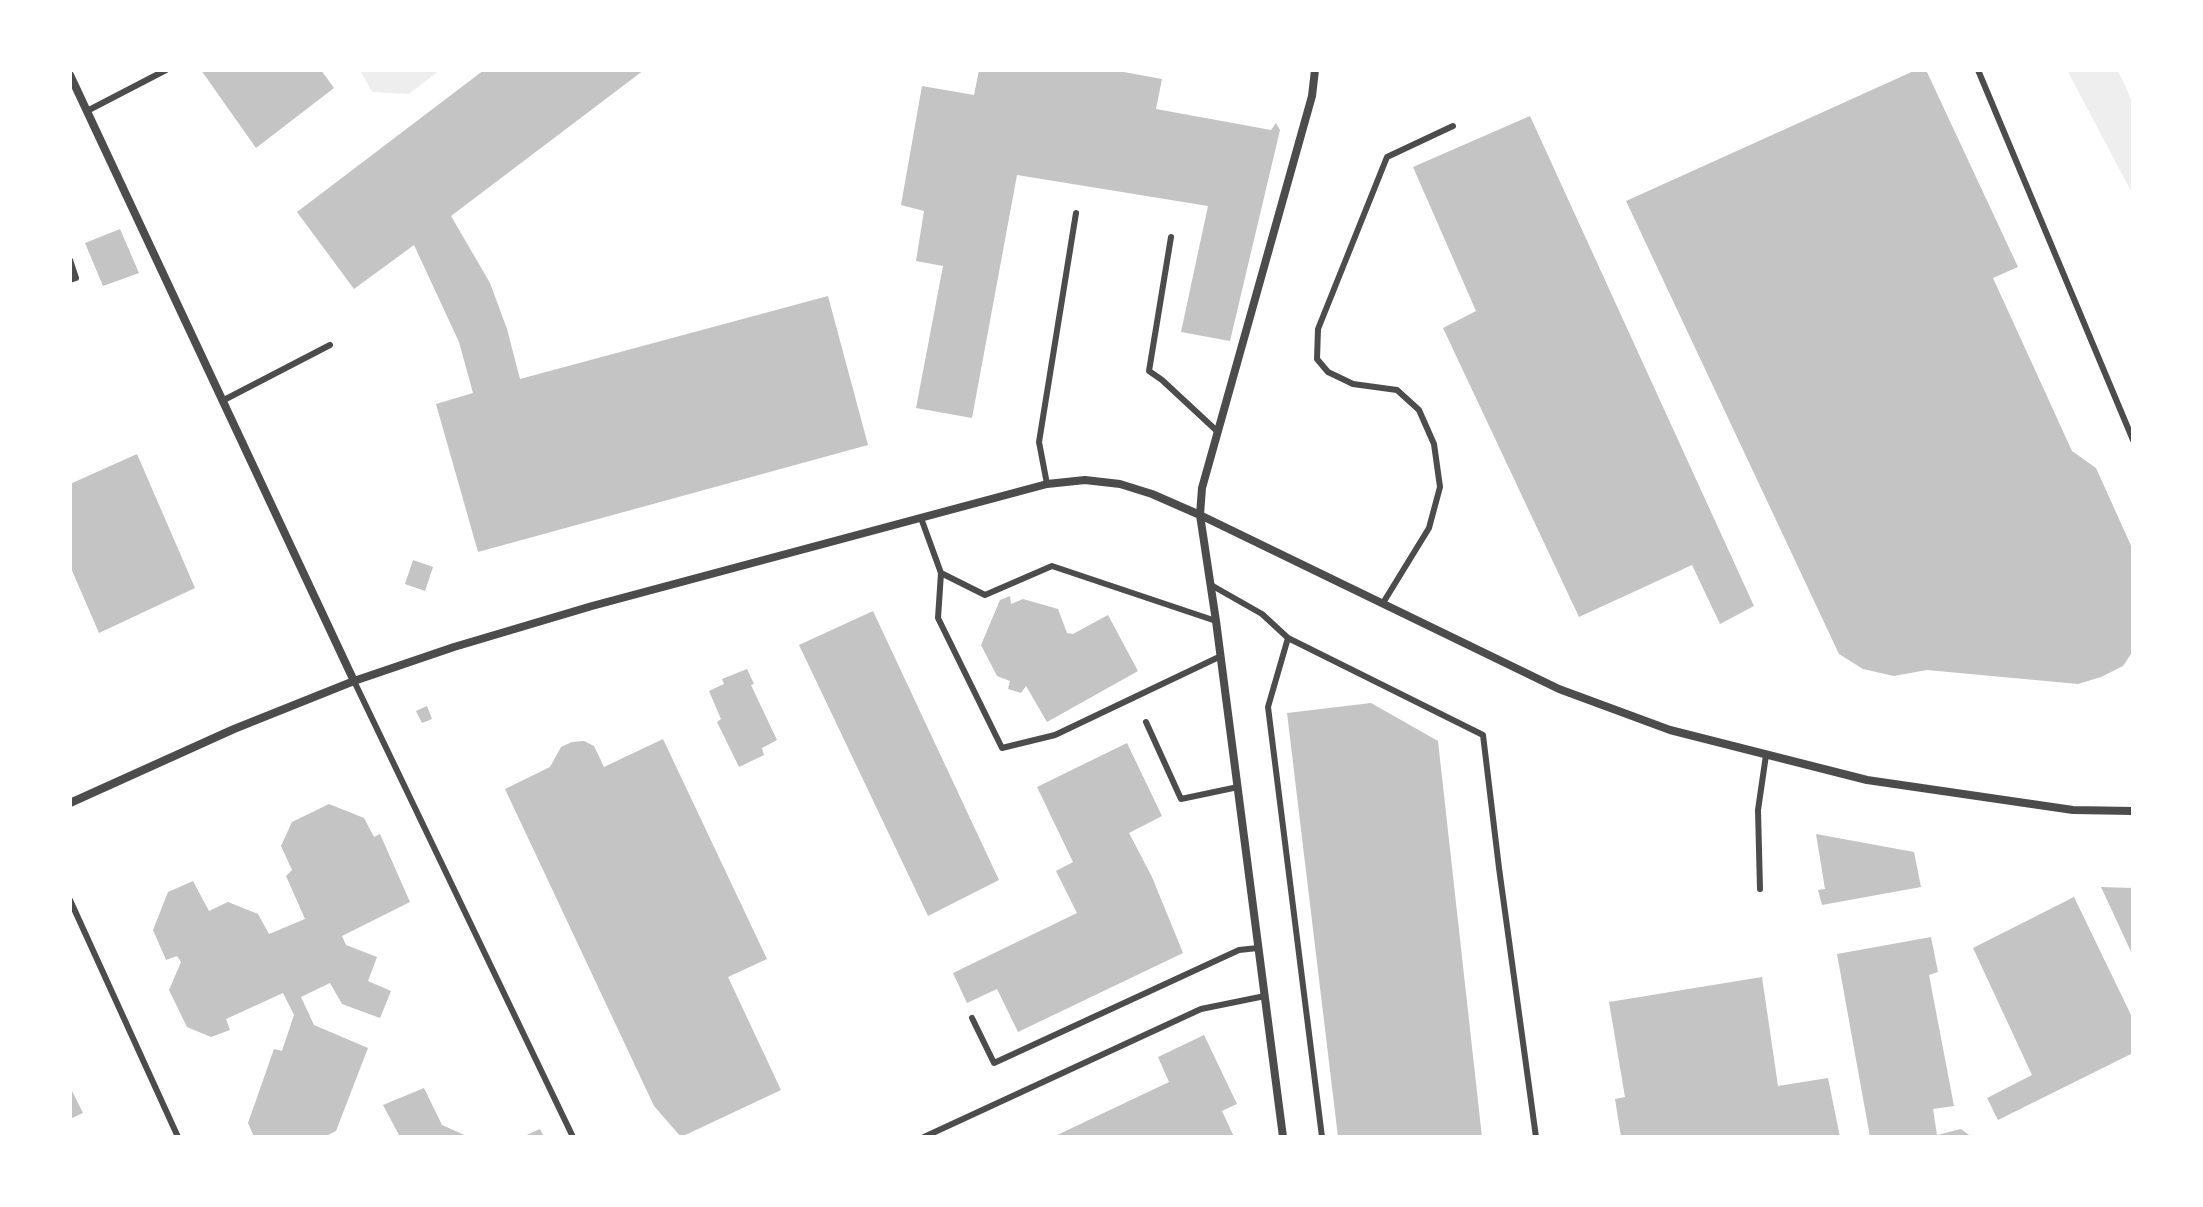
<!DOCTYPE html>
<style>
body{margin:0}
#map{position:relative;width:2203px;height:1207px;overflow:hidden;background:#fff;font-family:Arial,sans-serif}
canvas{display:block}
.frame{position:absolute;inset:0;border:72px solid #fff;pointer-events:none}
</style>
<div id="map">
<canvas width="2203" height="1207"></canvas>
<div class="frame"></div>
</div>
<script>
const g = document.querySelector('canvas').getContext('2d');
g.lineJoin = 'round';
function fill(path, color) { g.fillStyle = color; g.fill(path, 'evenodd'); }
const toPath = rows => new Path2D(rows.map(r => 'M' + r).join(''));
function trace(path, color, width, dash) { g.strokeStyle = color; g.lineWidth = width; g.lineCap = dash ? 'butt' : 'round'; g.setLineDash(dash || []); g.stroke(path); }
fill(toPath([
 [360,70,440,70,409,94,372,92],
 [2067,70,2118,70,2133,104,2133,195]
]), '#eee');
fill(toPath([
 [201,70,321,70,334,88,256,148],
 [484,70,644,70,451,216,490,283,507,329,520,379,828,296,868,445,478,552,436,404,473,393,459,342,414,245,354,289,297,212],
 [979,70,1113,70,1162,79,1156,109,1271,130,1276,123,1280,130,1230,341,1181,332,1208,206,1017,175,972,418,916,408,943,266,916,261,924,211,901,205,922,86,974,95],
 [1916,70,1926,70,2018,267,1993,278,2072,451,2096,468,2133,550,2133,651,2123,666,2101,677,2078,684,1927,670,1894,676,1863,669,1839,654,1626,201],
 [1530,116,1754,606,1720,624,1692,565,1579,617,1443,328,1476,311,1413,167],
 [120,229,139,273,103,286,85,243],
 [137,454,195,588,99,633,70,566,70,484],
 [413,560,433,567,425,591,405,584],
 [1010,596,1011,604,1023,599,1058,609,1067,633,1073,634,1108,615,1138,671,1047,722,1026,686,1021,693,1008,689,1010,681,997,676,981,645,1000,600],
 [873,611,999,880,928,916,799,645],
 [747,669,754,684,751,685,777,740,762,748,764,755,739,767,717,722,721,719,709,691,724,684,722,679],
 [1371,703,1438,741,1482,1137,1338,1137,1287,713],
 [427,706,432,719,422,723,416,711],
 [663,739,767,959,728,977,781,1090,681,1137,654,1106,505,789,550,767,561,747,572,742,584,741,594,746,604,767],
 [1127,743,1162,816,1129,833,1152,877,1183,953,1018,1032,997,989,967,1003,953,973,1077,913,1056,871,1073,862,1037,787],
 [329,804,364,818,374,837,380,834,410,902,342,936,346,945,377,957,368,981,391,991,380,1018,342,1004,330,983,301,997,314,1025,368,1048,336,1131,324,1137,254,1137,248,1123,274,1049,282,1051,294,1015,283,993,226,1019,230,1030,211,1037,187,1027,169,990,181,962,177,956,166,960,153,930,168,892,193,881,209,911,228,902,258,914,269,934,305,919,286,876,292,870,281,846,292,822],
 [1816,834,1914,852,1921,887,1822,905,1818,890,1825,889],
 [2101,887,2133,888,2133,956],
 [2074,897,2133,1019,2133,1053,1998,1120,1987,1098,2032,1075,1973,948],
 [1931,937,1938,972,1929,975,1954,1106,1933,1109,1937,1135,1961,1129,1972,1137,1870,1137,1837,954],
 [1762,977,1778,1086,1828,1078,1840,1137,1621,1137,1615,1099,1625,1097,1609,1002],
 [1204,1035,1237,1104,1222,1111,1234,1137,1053,1137,1169,1082,1158,1057],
 [70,1087,83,1113,70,1119],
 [424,1088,442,1125,469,1137,400,1137,383,1105],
 [540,1129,544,1137,522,1137]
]), '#c4c4c4');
trace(toPath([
 [1978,70,2133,440],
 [87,111,166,70],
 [1171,237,1149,371,1162,380,1218,432],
 [70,260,76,278,70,280],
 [222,401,330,345],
 [1047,484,1039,442,1076,213],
 [921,518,941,573,985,595,1052,566,1216,621],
 [941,573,938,618,1002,748,1055,735,1221,656],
 [1211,585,1262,614,1288,638,1483,735,1499,868,1536,1137],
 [1383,603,1429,528,1440,487,1434,444,1419,410,1397,390,1353,384,1328,372,1317,359,1318,329,1387,157,1453,126],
 [1288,638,1268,707,1322,1137],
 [354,681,573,1137],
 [1146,722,1181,799,1238,787],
 [1760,889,1758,810,1766,755],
 [70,900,178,1137],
 [972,1018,994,1063,1239,950,1258,948],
 [924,1137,1201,1009,1265,996]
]), '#4c4c4c', 6);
trace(toPath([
 [70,75,354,681],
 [70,803,234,729,354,681,454,647,592,606,1047,484,1085,480,1120,484,1152,494,1200,515,1559,689,1670,730,1867,780,2073,810,2133,811],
 [1283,1137,1216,621,1200,515,1202,488,1312,96,1315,70]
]), '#4c4c4c', 8);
</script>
